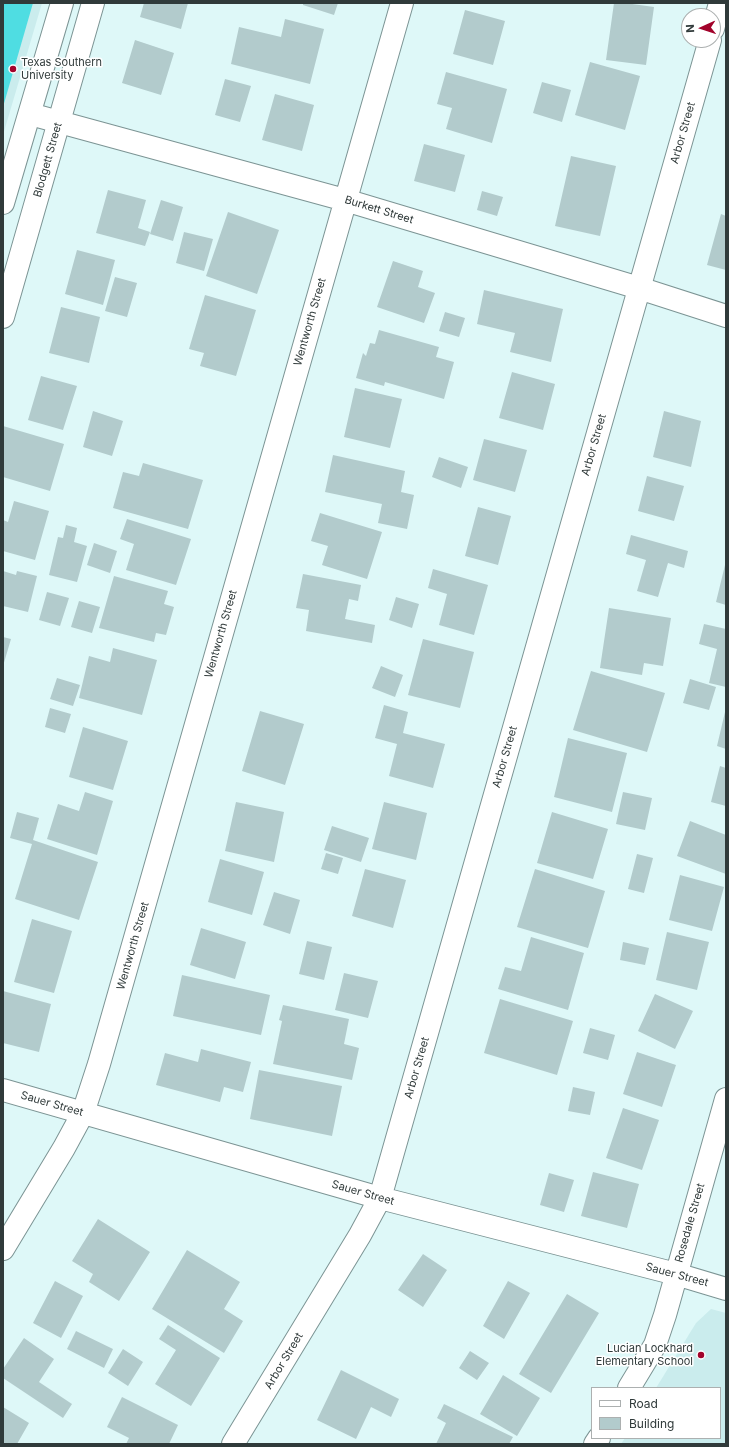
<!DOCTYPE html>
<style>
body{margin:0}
#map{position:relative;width:729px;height:1447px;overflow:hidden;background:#def8f8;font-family:Inter,sans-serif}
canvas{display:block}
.frame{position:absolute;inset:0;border:4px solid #303a3a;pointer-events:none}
.legend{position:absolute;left:591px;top:1387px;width:130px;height:52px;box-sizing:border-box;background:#fff;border:1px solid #acb0b0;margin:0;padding:5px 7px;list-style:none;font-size:12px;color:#303a3a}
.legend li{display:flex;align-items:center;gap:8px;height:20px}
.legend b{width:20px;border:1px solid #acb0b0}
.north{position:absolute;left:681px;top:8px;width:40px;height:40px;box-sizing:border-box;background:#fff;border:1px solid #acb0b0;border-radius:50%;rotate:267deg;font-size:11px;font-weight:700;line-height:16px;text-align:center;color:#303a3a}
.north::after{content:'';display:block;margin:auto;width:14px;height:18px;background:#a2032b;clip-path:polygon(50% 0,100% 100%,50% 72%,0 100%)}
</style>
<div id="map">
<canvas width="729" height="1447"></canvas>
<div class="frame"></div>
<ul class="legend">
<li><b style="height:5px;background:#fff"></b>Road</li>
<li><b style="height:11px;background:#b2cbcc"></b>Building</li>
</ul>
<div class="north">N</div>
</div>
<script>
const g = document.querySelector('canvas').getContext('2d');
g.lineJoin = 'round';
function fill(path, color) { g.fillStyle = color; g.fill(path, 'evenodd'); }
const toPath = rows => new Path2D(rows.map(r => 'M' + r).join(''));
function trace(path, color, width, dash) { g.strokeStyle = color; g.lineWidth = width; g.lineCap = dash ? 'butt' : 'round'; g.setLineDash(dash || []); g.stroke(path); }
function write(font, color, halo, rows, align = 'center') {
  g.font = font + ' Inter,sans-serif'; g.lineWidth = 3; g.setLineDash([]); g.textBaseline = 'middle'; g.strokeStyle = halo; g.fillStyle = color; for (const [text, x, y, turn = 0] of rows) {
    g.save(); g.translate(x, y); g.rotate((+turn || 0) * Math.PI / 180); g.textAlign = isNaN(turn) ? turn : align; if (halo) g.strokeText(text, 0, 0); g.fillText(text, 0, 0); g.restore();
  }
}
fill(toPath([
 [3,3,42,3,3,135],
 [711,1309,726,1313,726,1444,621,1444,625,1438,720,1438,720,1388,656,1388,696,1323]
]), '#caeced');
fill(toPath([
 [3,3,33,3,3,107]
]), '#4fdde2');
fill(toPath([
 [144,3,188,3,181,29,140,17],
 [303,3,338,3,334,15,303,5],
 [614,3,625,3,654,7,646,65,606,60],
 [465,10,505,21,493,65,453,54],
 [285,19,324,29,310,84,231,64,239,27,281,37],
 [135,40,174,53,161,95,122,83],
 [590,62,640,76,625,130,575,115],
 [446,72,507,89,492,143,446,129,452,108,437,104],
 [225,79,251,86,240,122,215,115],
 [542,82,571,90,562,122,533,113],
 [275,94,314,105,302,151,262,140],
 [424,144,465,155,455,192,414,181],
 [571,156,616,166,600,236,555,226],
 [108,190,146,200,138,228,150,232,145,246,96,233],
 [482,191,503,197,497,216,477,210],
 [161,200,183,207,173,241,150,234],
 [228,212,279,230,257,294,206,276],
 [721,214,726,216,726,270,707,265],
 [184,232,213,239,204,271,176,263],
 [77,250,115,260,103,305,65,294],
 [393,261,423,271,418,287,435,293,424,323,377,307],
 [115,277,137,283,127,317,105,311],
 [484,290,563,309,551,362,510,352,515,333,477,324],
 [205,295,256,310,236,376,200,366,204,353,189,349],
 [61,307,100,317,89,363,49,353],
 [445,312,465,318,459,337,439,331],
 [379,330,439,347,436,357,454,362,444,399,385,382,384,386,356,378,363,353,366,356,370,343,375,344],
 [512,372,555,384,543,430,499,418],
 [41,376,77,386,63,430,28,420],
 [355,388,402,399,390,448,344,437],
 [93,411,123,421,112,456,83,447],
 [664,411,701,421,691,467,653,457],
 [3,426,64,444,50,491,3,477],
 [484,439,527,450,515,492,473,480],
 [333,455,405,471,401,492,414,495,407,529,378,523,382,504,325,492],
 [439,457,468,467,461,488,432,477],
 [143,463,203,480,188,529,113,508,123,472,139,476],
 [647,476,684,486,674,521,638,511],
 [14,501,49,511,35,560,3,551,3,520,8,522],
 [478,507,511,516,498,565,465,556],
 [320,513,382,532,367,579,322,565,328,546,311,541],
 [127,519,191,539,176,585,126,570,134,544,120,539],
 [66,525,77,528,74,542,87,546,77,582,49,575,58,537,63,538],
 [631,535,688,551,684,568,668,563,658,597,637,591,646,560,626,554],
 [94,543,117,551,110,573,87,565],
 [725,565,726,565,726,605,716,602],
 [433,569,488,585,474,635,439,625,447,594,428,588],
 [3,571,16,575,17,571,37,576,28,612,3,606],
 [303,574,361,585,358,601,349,599,345,619,375,625,372,643,306,631,309,610,296,608],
 [114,576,168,591,164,604,174,607,166,635,156,633,154,642,99,628],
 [47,592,69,598,60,626,39,620],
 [396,597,419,604,412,628,389,620],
 [79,601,100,607,92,633,71,627],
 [609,608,671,618,663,666,644,663,642,675,600,668],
 [704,624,726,629,726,687,709,683,717,649,699,644],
 [3,637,11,639,3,666],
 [423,639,474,652,460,708,408,695],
 [113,648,157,660,142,715,79,698,89,656,110,662],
 [381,666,403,675,395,697,372,688],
 [591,671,665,693,647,752,573,730],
 [57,678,80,685,73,706,50,699],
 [690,679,716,687,709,710,683,703],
 [384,705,408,712,403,733,445,744,433,788,389,776,397,744,375,738],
 [50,708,71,714,65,733,45,727],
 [260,711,304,724,285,785,242,771],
 [725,712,726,712,726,749,717,746],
 [83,727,128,741,113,790,69,777],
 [568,738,627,753,612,812,554,797],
 [720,766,726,768,726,806,711,802],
 [85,792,113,801,97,855,47,839,58,804,79,811],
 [623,792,652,798,645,830,616,824],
 [236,802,284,812,274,862,225,851],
 [384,802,427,813,416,860,372,849],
 [17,812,39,818,33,840,98,862,79,920,15,899,32,844,10,838],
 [552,812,608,829,593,879,537,863],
 [690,821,726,835,726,874,677,856],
 [332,826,369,838,361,862,324,850],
 [326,853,343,858,338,874,321,869],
 [637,854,653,858,644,893,628,889],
 [220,859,264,872,252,915,208,902],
 [365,869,406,880,393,928,352,916],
 [535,869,605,891,588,948,517,927],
 [680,875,724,887,712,931,669,920],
 [274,892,300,900,290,934,263,925],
 [32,919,72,931,54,993,14,982],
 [201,928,246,942,235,979,190,965],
 [667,932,709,942,697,990,656,980],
 [531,937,584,953,568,1010,498,989,505,967,521,971],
 [307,941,332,947,324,980,299,974],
 [623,942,649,948,645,965,620,960],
 [344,973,378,981,368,1018,335,1010],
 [182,975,270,995,261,1035,173,1016],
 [3,991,51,1004,39,1052,3,1043],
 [655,994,693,1011,675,1049,638,1031],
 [500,999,573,1021,557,1075,484,1053],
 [283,1005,349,1019,344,1044,359,1048,352,1080,273,1064,282,1021,279,1020],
 [590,1028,615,1035,608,1060,583,1053],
 [201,1049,251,1062,243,1092,224,1087,220,1102,156,1085,165,1053,198,1062],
 [637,1052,676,1065,662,1107,623,1094],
 [259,1070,342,1086,332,1136,250,1119],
 [573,1087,595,1092,590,1115,568,1111],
 [623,1108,659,1120,642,1170,606,1158],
 [593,1172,639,1184,627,1228,581,1216],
 [549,1173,574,1180,564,1212,540,1205],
 [98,1219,150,1252,119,1301,89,1282,93,1274,72,1261],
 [187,1250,240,1282,224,1309,243,1321,224,1353,152,1309],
 [423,1254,447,1270,423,1307,398,1290],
 [55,1281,83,1296,61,1338,33,1323],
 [508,1281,530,1293,504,1339,483,1326],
 [567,1294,599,1313,551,1393,519,1374],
 [168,1325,220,1358,191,1406,155,1384,176,1350,159,1339],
 [76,1331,113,1349,104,1368,67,1349],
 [24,1338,54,1359,39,1382,72,1404,63,1418,3,1378,3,1369],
 [123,1349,143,1362,128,1386,108,1373],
 [470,1351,489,1363,477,1380,459,1368],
 [341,1370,399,1399,391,1417,371,1407,356,1439,317,1420],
 [503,1375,540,1398,517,1436,480,1414],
 [122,1397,178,1425,169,1444,126,1444,129,1438,107,1427],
 [444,1404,513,1437,509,1444,436,1444,446,1423,437,1418],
 [3,1407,29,1423,17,1444,3,1444]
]), '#b2cbcc');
const street = toPath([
 [713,29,720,3],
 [30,114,345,200,639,288,726,316],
 [3,1090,380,1198,676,1274,726,1289],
 [3,1249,64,1148,83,1113,99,1064,402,3],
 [629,1388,655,1345,665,1315,726,1099],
 [233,1444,360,1235,380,1198,710,40],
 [595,1444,599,1438]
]);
const secondary = toPath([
 [3,203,62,3],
 [3,317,93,3]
]);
trace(street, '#7c9494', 24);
trace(secondary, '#7c9494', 24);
trace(street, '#fff', 22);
trace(secondary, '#fff', 22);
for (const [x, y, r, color] of [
 [13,69,4,"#a2032b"],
 [701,1355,4,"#a2032b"]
]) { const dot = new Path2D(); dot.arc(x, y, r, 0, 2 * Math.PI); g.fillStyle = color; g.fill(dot); trace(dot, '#fff', 1.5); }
write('11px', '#303a3a', '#fff', [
 ["Texas Southern",21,63],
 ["University",21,76],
 ["Lucian Lockhard",693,1349,"right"],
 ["Elementary School",693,1362,"right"]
], 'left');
write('11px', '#303a3a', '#fff', [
 ["Arbor Street",683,133,-74],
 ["Blodgett Street",48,160,-74],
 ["Burkett Street",379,210,17],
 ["Wentworth Street",310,322,-74],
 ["Arbor Street",594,445,-74],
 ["Wentworth Street",221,634,-74],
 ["Arbor Street",505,757,-74],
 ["Wentworth Street",133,946,-74],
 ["Arbor Street",417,1068,-74],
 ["Sauer Street",52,1104,16],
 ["Sauer Street",363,1193,16],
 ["Rosedale Street",690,1223,-74],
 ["Sauer Street",677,1275,15],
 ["Arbor Street",284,1361,-59]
]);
</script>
